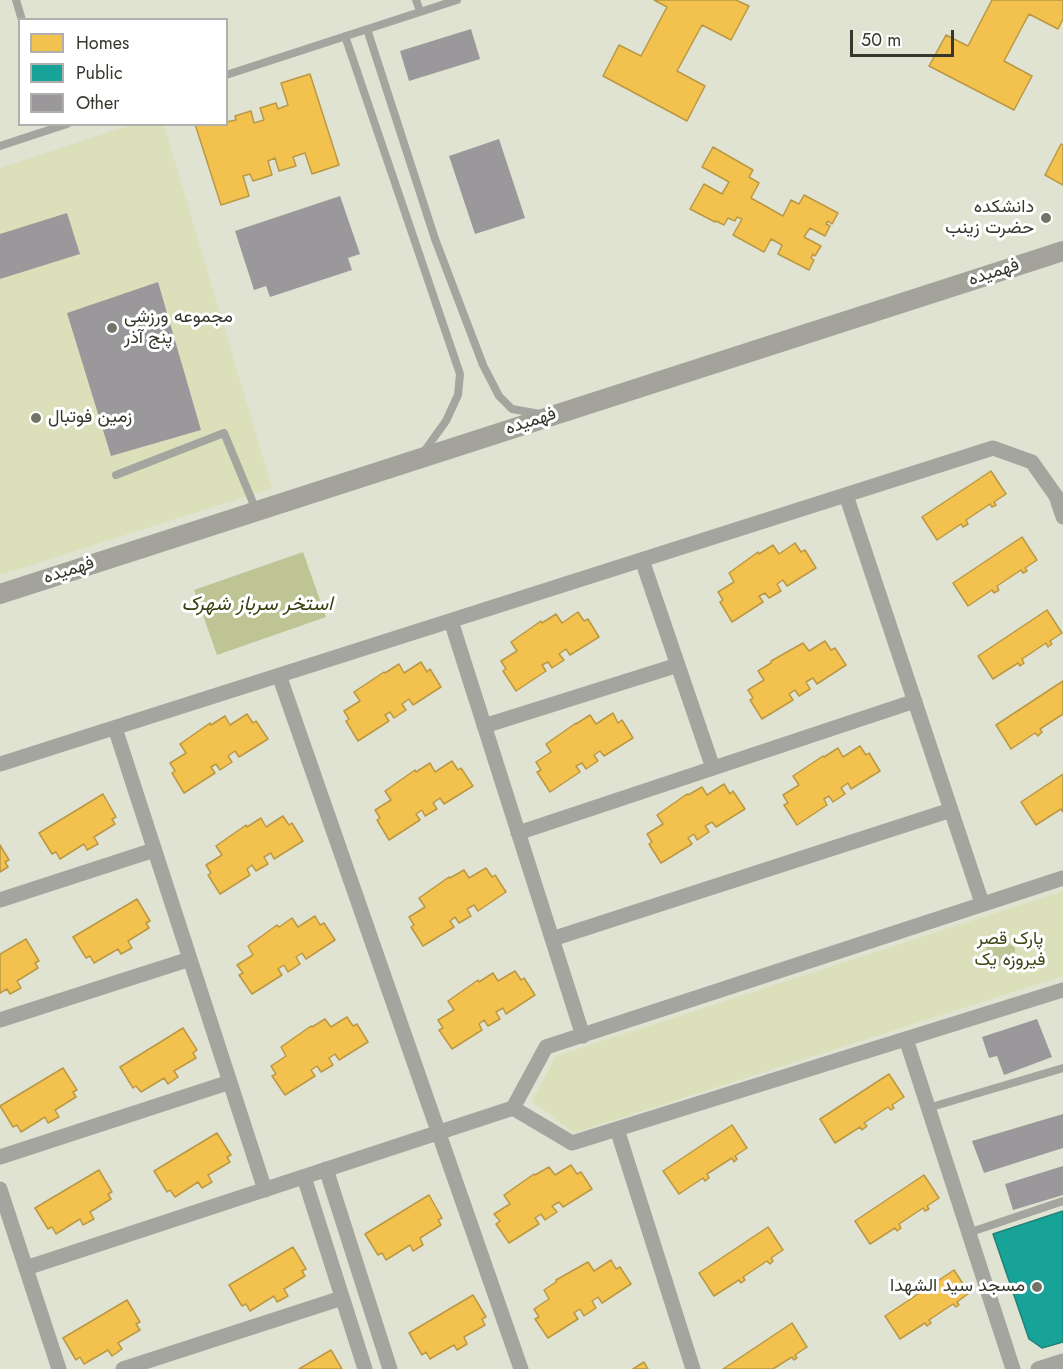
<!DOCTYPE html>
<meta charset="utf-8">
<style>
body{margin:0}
#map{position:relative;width:1063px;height:1369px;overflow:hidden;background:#e0e3d2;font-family:Jost,sans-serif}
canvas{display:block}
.legend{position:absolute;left:18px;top:18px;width:210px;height:108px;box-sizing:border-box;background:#fff;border:2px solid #afafab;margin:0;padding:8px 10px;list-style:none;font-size:18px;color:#36382d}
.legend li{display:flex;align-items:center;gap:12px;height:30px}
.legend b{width:30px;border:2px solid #afafab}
.scale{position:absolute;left:850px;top:30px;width:104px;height:27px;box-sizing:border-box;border:3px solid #36382d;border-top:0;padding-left:8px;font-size:18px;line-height:21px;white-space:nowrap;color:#36382d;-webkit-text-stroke:4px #fff;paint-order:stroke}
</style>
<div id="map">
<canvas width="1063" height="1369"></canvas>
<ul class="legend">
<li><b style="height:16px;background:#f2c14e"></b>Homes</li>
<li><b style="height:16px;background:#17a398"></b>Public</li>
<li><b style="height:16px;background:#9a989a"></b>Other</li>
</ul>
<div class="scale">50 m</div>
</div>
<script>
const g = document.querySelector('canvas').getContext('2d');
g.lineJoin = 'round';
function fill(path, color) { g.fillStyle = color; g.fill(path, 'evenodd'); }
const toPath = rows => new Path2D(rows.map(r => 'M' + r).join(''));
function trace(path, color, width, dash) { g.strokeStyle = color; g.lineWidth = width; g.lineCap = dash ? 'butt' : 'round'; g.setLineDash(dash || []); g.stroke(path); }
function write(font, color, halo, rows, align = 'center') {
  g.font = font + ' Jost,Vazirmatn,sans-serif'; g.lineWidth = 6; g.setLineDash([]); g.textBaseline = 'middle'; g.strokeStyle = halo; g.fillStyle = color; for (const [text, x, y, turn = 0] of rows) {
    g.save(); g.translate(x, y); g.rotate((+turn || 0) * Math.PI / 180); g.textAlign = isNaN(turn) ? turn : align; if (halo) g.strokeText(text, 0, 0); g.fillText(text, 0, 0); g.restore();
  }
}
fill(toPath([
 [130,125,164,125,272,488,0,575,0,168],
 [1063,891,1063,976,574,1133,532,1101,556,1056]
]), '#dbe0bb');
fill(toPath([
 [303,552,326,617,217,655,194,590],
 [1006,940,1015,948,1015,956,1004,965,996,966,989,962,986,954,987,946,992,941]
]), '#bec494');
const homes = toPath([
 [654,0,736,0,749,6,731,40,702,25,677,71,705,86,687,121,603,76,619,45,641,56,667,7,654,0],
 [992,0,1063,0,1063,19,1058,29,1029,14,1004,61,1032,76,1014,110,929,66,946,35,968,46,992,0],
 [310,74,339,165,312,174,305,153,293,157,296,166,279,171,275,158,268,161,272,175,253,181,250,174,243,176,249,196,221,205,195,124,226,124,226,122,236,120,235,116,251,111,254,123,264,120,260,108,276,103,278,109,288,105,281,83,310,74],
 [1061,144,1063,145,1063,185,1045,175,1061,144],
 [713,147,753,170,749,177,759,183,751,198,783,216,791,200,799,204,804,195,838,213,832,224,828,221,826,224,830,226,825,236,810,228,804,237,821,246,815,256,813,254,811,258,814,260,809,270,778,254,782,245,771,239,764,252,733,235,742,219,737,217,735,221,728,218,724,225,716,221,715,222,690,209,704,184,722,194,729,182,702,167,713,147],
 [991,471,1006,494,994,502,996,505,992,507,990,504,966,520,968,524,963,527,961,524,937,540,922,517,991,471],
 [1022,537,1037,560,1025,568,1027,571,1023,573,1021,570,997,586,999,590,994,593,992,590,968,606,953,583,1022,537],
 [795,543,801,552,805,550,816,568,787,586,783,580,777,584,781,591,769,598,765,593,759,596,763,602,732,622,720,602,723,600,718,592,734,582,729,573,758,552,759,554,773,545,779,554,795,543],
 [1047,610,1062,633,1050,641,1052,644,1048,647,1046,643,1022,659,1024,663,1020,666,1018,663,993,679,978,656,1047,610],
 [578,612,584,621,588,619,599,637,570,655,566,649,559,654,564,660,552,668,548,662,542,665,546,671,516,691,503,671,506,669,501,661,517,651,511,642,541,621,542,623,556,614,562,623,578,612],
 [825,641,831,650,835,648,846,665,817,684,813,678,806,682,810,689,799,696,795,690,789,694,793,700,762,719,750,700,753,698,748,690,764,680,758,671,771,663,771,661,803,643,809,651,825,641],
 [421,662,427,672,430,669,441,687,413,705,409,699,402,704,406,710,394,718,390,712,385,715,389,721,358,741,346,721,349,719,344,711,360,701,354,692,384,672,385,673,399,664,404,673,421,662],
 [1063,681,1063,714,1040,729,1042,732,1038,736,1035,733,1011,749,996,725,1063,681],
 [613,713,618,723,622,720,633,738,604,756,600,751,594,755,598,761,586,769,582,763,576,766,580,772,550,792,537,772,541,770,536,762,551,752,546,744,576,723,576,724,590,715,596,724,613,713],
 [247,714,253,723,256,721,268,739,239,757,235,751,228,756,232,762,220,770,216,764,211,767,215,773,184,793,172,773,175,771,170,763,186,753,180,744,210,723,211,725,225,716,230,725,247,714],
 [860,746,866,755,869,753,880,771,851,789,848,783,841,788,845,794,833,802,829,796,824,799,827,805,797,825,784,805,788,803,783,795,799,785,793,776,823,756,824,757,838,748,843,757,860,746],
 [452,761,458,770,461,768,473,786,444,804,440,798,433,803,437,809,425,816,422,810,416,814,420,820,389,840,377,820,380,818,375,810,391,800,385,791,415,770,416,772,430,763,435,772,452,761],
 [1063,774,1063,812,1061,809,1036,825,1021,802,1063,774],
 [724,784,730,794,733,791,745,809,716,827,712,822,705,826,709,832,697,840,694,834,688,838,692,844,661,863,649,844,652,842,647,834,663,824,657,815,687,794,688,795,702,787,707,795,724,784],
 [103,794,116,817,112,819,115,824,94,837,98,844,87,850,84,844,60,859,56,852,52,854,39,833,103,794],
 [283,816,289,825,292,823,303,841,274,859,271,853,264,857,268,864,256,871,252,865,247,869,250,875,220,894,208,875,211,873,206,865,222,855,216,846,246,825,247,827,261,818,266,827,283,816],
 [0,845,9,860,5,862,8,867,0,872,0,845],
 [486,868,492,877,495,875,506,892,478,911,474,905,467,909,471,916,459,923,455,917,450,921,454,927,423,946,411,927,414,925,409,917,425,907,419,898,449,877,450,878,464,870,469,878,486,868],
 [137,899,150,921,146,923,149,928,128,941,132,948,121,954,118,949,94,963,90,956,86,958,73,937,137,899],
 [315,916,320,925,324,923,335,940,306,959,302,953,296,957,300,964,288,972,284,965,278,969,282,975,252,994,239,975,243,973,237,965,253,955,248,946,277,925,279,927,292,918,298,927,315,916],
 [26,939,39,961,35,963,38,968,17,981,21,988,10,994,7,989,0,993,0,954,26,939],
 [515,971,521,980,524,978,535,995,506,1014,503,1008,496,1012,500,1019,488,1026,484,1020,479,1024,482,1030,452,1049,439,1030,443,1028,438,1020,454,1010,448,1001,478,980,479,982,493,973,498,981,515,971],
 [347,1017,353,1026,357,1024,368,1042,339,1060,335,1054,329,1058,333,1065,321,1072,317,1066,311,1070,315,1076,285,1095,272,1076,276,1074,271,1066,286,1056,281,1047,311,1026,312,1027,325,1019,331,1027,347,1017],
 [183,1028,197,1050,193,1053,196,1058,174,1071,178,1077,168,1084,164,1078,141,1092,136,1086,133,1088,120,1067,183,1028],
 [63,1068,77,1090,73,1092,76,1097,55,1110,59,1117,48,1123,45,1117,21,1132,17,1125,13,1127,0,1106,63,1068],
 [889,1074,904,1097,892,1105,894,1108,891,1110,888,1107,864,1123,867,1126,862,1130,860,1127,835,1143,820,1119,889,1074],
 [732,1125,747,1148,735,1156,737,1159,734,1162,732,1158,707,1174,709,1178,705,1181,703,1178,679,1194,663,1171,732,1125],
 [217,1133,231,1155,227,1157,230,1162,208,1175,212,1182,202,1188,198,1182,175,1197,170,1190,167,1192,154,1171,217,1133],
 [571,1165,577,1174,581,1172,592,1189,563,1207,559,1202,552,1206,557,1212,545,1220,541,1214,535,1218,539,1224,509,1243,496,1224,500,1221,494,1214,510,1204,504,1195,534,1174,535,1175,549,1167,555,1175,571,1165],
 [99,1170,112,1192,108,1194,111,1199,90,1212,94,1219,83,1225,80,1219,56,1234,52,1227,48,1229,35,1208,99,1170],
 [924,1175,939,1198,927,1206,929,1209,925,1211,923,1208,899,1224,901,1228,897,1231,895,1228,870,1244,855,1221,924,1175],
 [429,1195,442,1218,438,1220,441,1225,420,1238,423,1245,413,1251,410,1245,386,1260,382,1253,378,1255,365,1234,429,1195],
 [768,1227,783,1250,771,1258,773,1261,770,1264,767,1261,743,1277,745,1280,741,1283,739,1280,714,1296,699,1273,768,1227],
 [293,1247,306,1269,302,1271,305,1276,284,1289,288,1296,277,1302,274,1296,250,1311,246,1304,242,1306,229,1285,293,1247],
 [611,1260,616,1269,620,1267,631,1284,602,1303,598,1297,592,1301,596,1308,584,1316,580,1309,574,1313,578,1319,548,1338,535,1319,539,1317,534,1309,549,1299,544,1290,556,1282,556,1280,588,1262,594,1271,611,1260],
 [954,1270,969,1293,957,1302,959,1305,956,1307,953,1304,929,1320,931,1323,927,1326,925,1323,900,1339,885,1316,954,1270],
 [473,1295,486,1317,482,1319,485,1325,464,1337,467,1344,457,1350,454,1345,430,1359,426,1352,422,1355,409,1333,473,1295],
 [127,1300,140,1322,136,1324,140,1330,118,1343,122,1349,112,1356,108,1350,84,1364,80,1357,76,1360,63,1338,127,1300],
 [792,1323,807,1347,795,1355,797,1358,794,1360,792,1357,773,1369,723,1369,792,1323],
 [331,1350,342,1369,299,1369,331,1350],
 [644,1362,648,1369,633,1369,644,1362]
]);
fill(homes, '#f2c14e');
trace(homes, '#ba9844', 1.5);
const public = toPath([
 [1063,1211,1063,1342,1042,1348,1029,1339,993,1234,1063,1211]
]);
fill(public, '#17a398');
trace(public, '#208378', 1.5);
fill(toPath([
 [471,29,480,59,409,81,400,51],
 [499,139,525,218,475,234,449,156],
 [340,196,360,254,348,258,352,270,270,297,266,286,254,290,235,231],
 [67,213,80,254,0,279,0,234],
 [158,282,201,430,111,456,67,313],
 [1037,1019,1052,1057,1004,1075,997,1056,989,1058,982,1037],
 [1063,1114,1063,1148,984,1173,972,1141],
 [1063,1166,1063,1195,1013,1210,1005,1184]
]), '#9a989a');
trace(toPath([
 [16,0,22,20],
 [416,0,420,11],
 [367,29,435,239,483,365,499,396,512,409,540,414],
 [345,36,460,374,458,395,446,421,423,453],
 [226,75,457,0],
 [0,146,67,124],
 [116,475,224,433,256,510],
 [928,1108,1063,1068],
 [968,1233,1063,1201]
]), '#a4a59f', 8);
trace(toPath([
 [846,495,982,903],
 [642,560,713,768],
 [451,621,583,1036],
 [279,675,521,1369],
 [484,726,678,665],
 [115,728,265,1190],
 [0,764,993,448,1032,462,1056,496,1063,517],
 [518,833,915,701],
 [0,900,154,850],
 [552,939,951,810],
 [0,1020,190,959],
 [906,1039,1013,1369],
 [513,1108,572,1143,1063,990],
 [617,1129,693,1369],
 [0,1157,230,1082],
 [326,1169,390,1369],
 [304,1177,365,1369],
 [0,1189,59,1369],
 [26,1268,513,1108,546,1047,1063,878],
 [123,1369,342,1298],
 [1038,1369,1063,1361]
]), '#a4a59f', 15);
trace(toPath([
 [0,594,1063,251]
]), '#a3a39c', 20);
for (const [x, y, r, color] of [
 [1046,218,6,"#727467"],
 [112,328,6,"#727467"],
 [36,418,6,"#727467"],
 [1037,1287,6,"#727467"]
]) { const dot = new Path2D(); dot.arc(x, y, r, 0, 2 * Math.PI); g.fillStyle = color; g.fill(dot); trace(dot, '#fff', 2); }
write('18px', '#36382d', '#fff', [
 ["دانشکده",1034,208],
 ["حضرت زینب",1034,229],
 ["مجموعه ورزشی",124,318,"left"],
 ["پنج آذر",124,339,"left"],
 ["زمین فوتبال",48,418,"left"],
 ["مسجد سید الشهدا",1025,1287]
], 'right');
write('18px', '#36382d', '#fff', [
 ["فهمیده",994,273,-18],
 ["فهمیده",531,422,-18],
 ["فهمیده",69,571,-18]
]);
write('18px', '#404415', '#fff', [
 ["پارک قصر",1010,940],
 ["فیروزه یک",1010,961]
]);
write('italic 20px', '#3c4010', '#fff', [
 ["استخر سرباز شهرک",257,605]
]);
</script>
